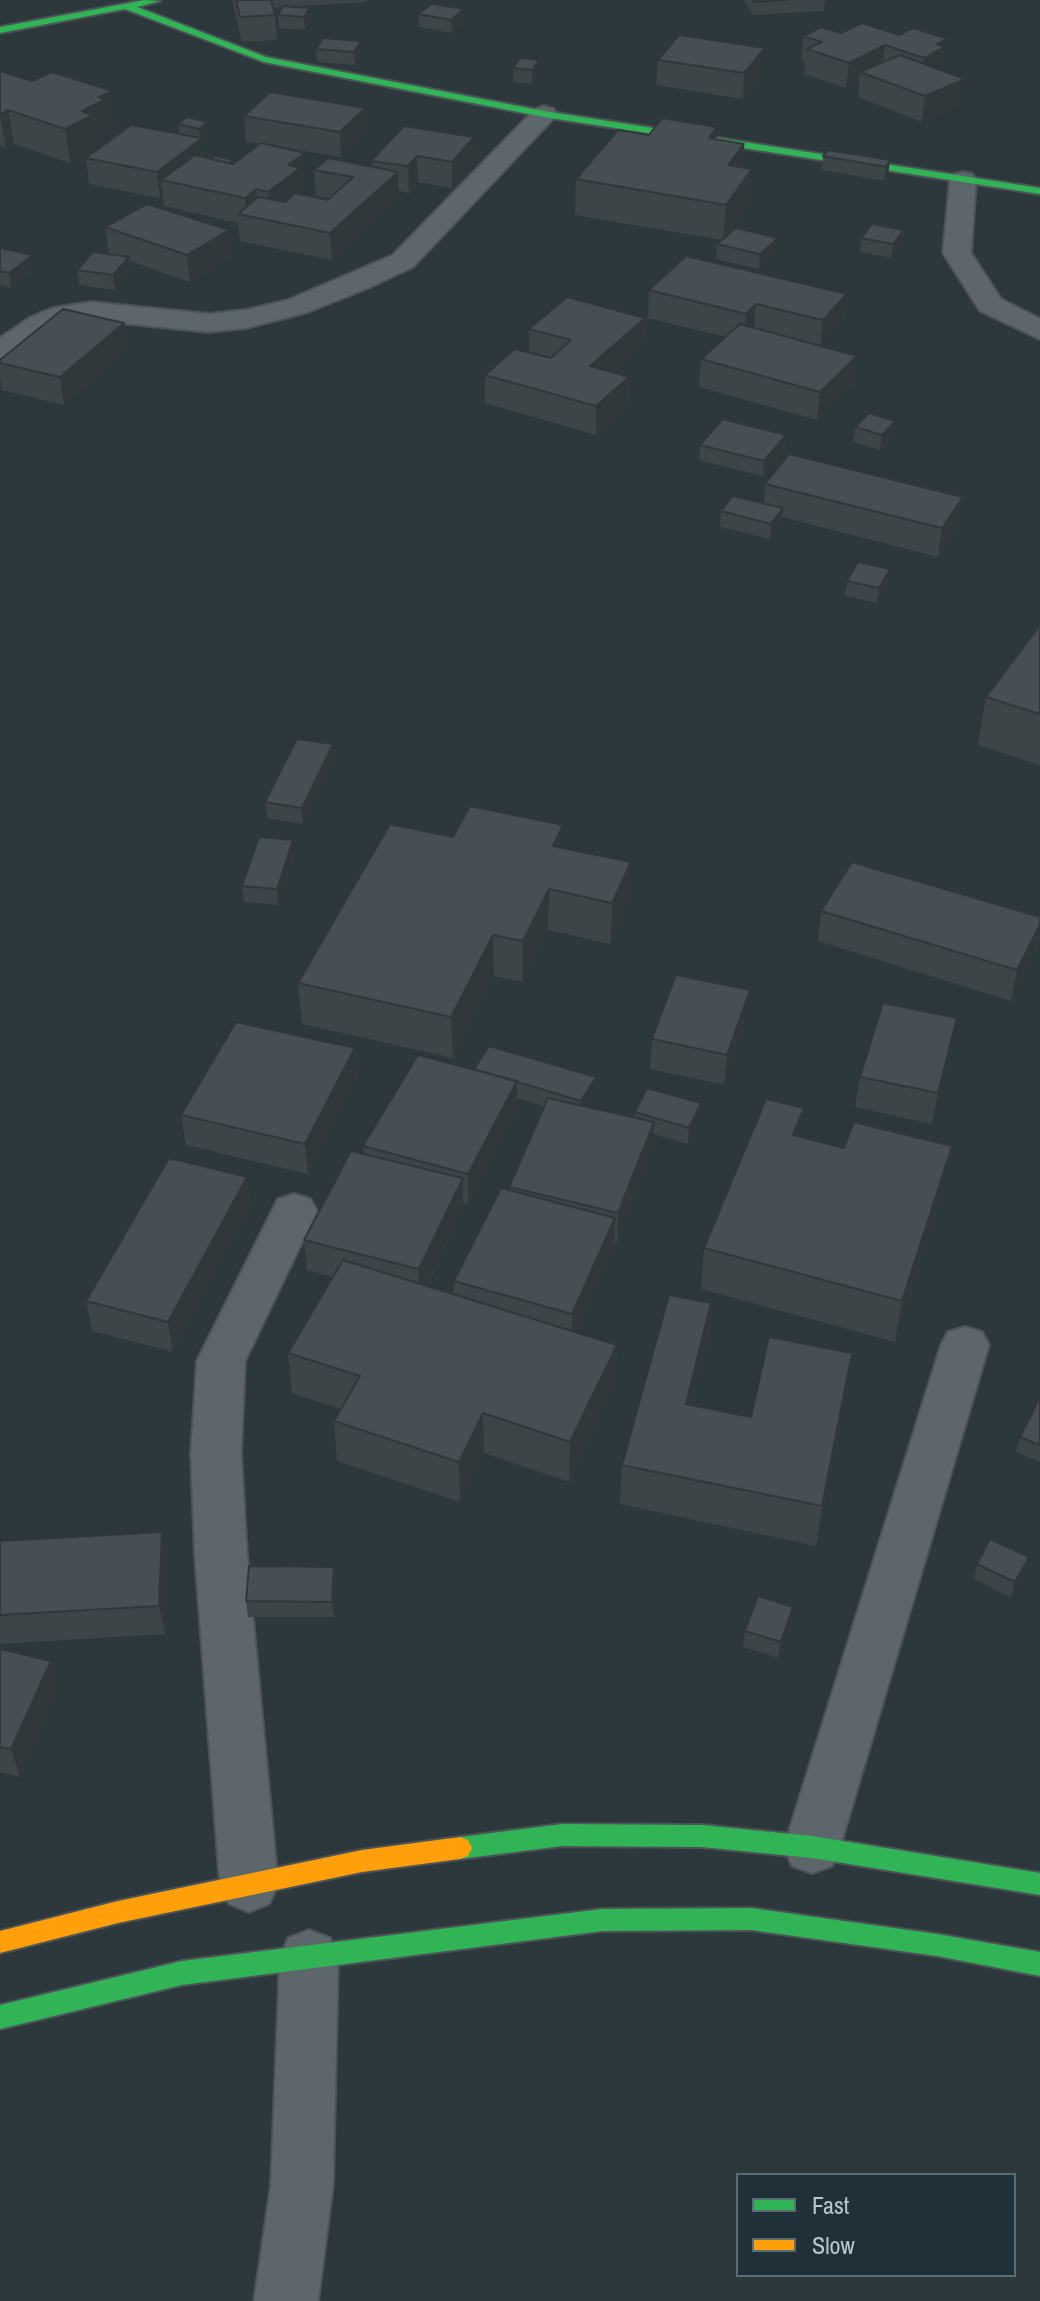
<!DOCTYPE html>
<style>
body{margin:0}
#map{position:relative;width:1040px;height:2301px;overflow:hidden;background:#2d383d;font-family:"Archivo Narrow",sans-serif}
canvas{display:block}
.legend{position:absolute;left:736px;top:2173px;width:280px;height:104px;box-sizing:border-box;background:#1f3039;border:2px solid #5c6c74;margin:0;padding:10px 14px;list-style:none;font-size:24px;color:#b8c5cd}
.legend li{display:flex;align-items:center;gap:16px;height:40px}
.legend b{width:40px;border:2px solid #5c6c74}
</style>
<div id="map">
<canvas width="1040" height="2301"></canvas>
<ul class="legend">
<li><b style="height:10px;background:#30b455"></b>Fast</li>
<li><b style="height:10px;background:#ff9f0a"></b>Slow</li>
</ul>
</div>
<script>
const g = document.querySelector('canvas').getContext('2d');
g.lineJoin = 'round';
const toPath = rows => new Path2D(rows.map(r => 'M' + r).join(''));
function trace(path, color, width, dash) { g.strokeStyle = color; g.lineWidth = width; g.lineCap = dash ? 'butt' : 'round'; g.setLineDash(dash || []); g.stroke(path); }
function fill(path, color) { g.fillStyle = color; g.fill(path, 'evenodd'); }
const street = toPath([
 [544,106,553,109,557,114,553,119,413,267,368,288,308,312,246,328,209,332,91,320,68,322,51,329,10,358,0,361,0,338,31,317,53,308,91,302,209,314,246,310,288,300,393,255,535,109,544,106],
 [963,172,972,174,976,180,971,253,1001,299,1040,319,1040,339,980,311,943,253,950,180,954,174,963,172],
 [294,1194,310,1199,317,1211,245,1361,241,1454,247,1555,278,1885,269,1904,249,1912,229,1904,220,1885,195,1555,191,1454,197,1361,278,1199,294,1194],
 [965,1327,982,1332,989,1345,840,1847,832,1866,812,1873,792,1866,784,1847,941,1345,948,1332,965,1327],
 [309,1930,330,1938,338,1958,333,2185,318,2301,254,2301,271,2185,280,1958,288,1938,309,1930]
]);
const fast = toPath([
 [145,0,160,1,137,7,266,57,544,111,1040,188,1040,194,544,117,264,62,125,9,0,33,0,27,145,0],
 [562,1824,702,1825,812,1836,1040,1873,1040,1895,812,1858,702,1847,562,1846,460,1859,452,1856,448,1848,452,1840,460,1837,562,1824],
 [751,1908,937,1934,1040,1952,1040,1976,937,1956,751,1930,602,1931,182,1985,0,2029,0,2005,182,1961,602,1909,751,1908]
]);
const slow = toPath([
 [460,1837,468,1840,472,1848,468,1856,460,1859,362,1872,118,1923,0,1953,0,1931,118,1901,362,1850,460,1837]
]);
trace(street, '#4c5357', 4);
trace(fast, '#4c5357', 4);
trace(slow, '#4c5357', 4);
fill(street, '#5d666b');
fill(fast, '#30b455');
fill(slow, '#ff9f0a');
fill(toPath([
 [232,0,366,0,366,2,287,7,309,8,310,21,305,30,279,28,278,15,282,7,273,8,275,15,277,40,242,42],
 [744,0,825,0,824,11,753,15],
 [418,14,465,22,452,33,419,27],
 [862,23,944,64,942,70,962,104,922,122,858,97,859,81,846,88,804,74,805,62,801,60,803,36,841,33],
 [361,41,362,54,355,65,317,62,316,49],
 [539,60,539,73,532,84,513,82,513,68],
 [658,60,763,73,743,99,656,85],
 [0,71,117,125,109,129,110,134,97,140,98,149,179,134,178,124,187,117,209,135,202,141,203,157,211,159,234,160,234,164,261,144,246,142,244,116,365,108,366,133,341,157,275,146,306,179,301,183,302,194,328,200,329,198,316,196,314,170,372,167,371,161,474,137,475,163,452,188,418,182,409,193,399,191,399,198,332,260,240,241,238,223,164,206,163,196,160,198,89,184,86,158,97,150,70,163,14,144,6,148,0,146],
 [717,127,716,139,744,144,742,168,749,205,726,237,778,238,777,252,759,269,716,259,717,244,722,240,575,215,576,179,649,135],
 [823,156,890,160,888,174,884,181,822,170],
 [105,227,229,230,232,257,190,282,130,261,131,271,115,290,79,285,77,270,109,254],
 [904,230,902,245,891,258,860,252,861,238],
 [0,248,36,269,11,288,0,285],
 [649,290,847,294,844,321,821,346,854,384,817,420,699,387,701,359,726,337,648,318],
 [645,318,644,345,613,373,629,377,628,405,596,435,485,403,485,375,529,353,529,329],
 [128,350,64,405,2,390,0,378,0,360],
 [855,427,894,436,880,450,853,442],
 [786,435,785,450,763,476,699,460,700,445],
 [765,484,963,497,959,525,938,557,782,517,781,524,770,539,720,527,721,511,764,504],
 [847,581,888,584,877,603,845,596],
 [1040,625,1040,765,978,745,986,697],
 [334,761,303,824,267,818,265,802],
 [563,825,562,848,629,902,611,944,548,930,523,982,494,976,453,1058,302,1024,298,983,453,837],
 [294,856,278,905,244,902,242,886],
 [821,911,1040,917,1040,935,1037,949,1011,1001,818,941],
 [747,1020,724,1085,650,1069,652,1039],
 [355,1048,357,1079,308,1174,186,1145,181,1115],
 [952,1049,932,1124,855,1107,860,1077],
 [474,1070,595,1094,587,1107,634,1117,635,1112,700,1120,688,1144,653,1134,652,1152,617,1243,614,1243,614,1248,577,1332,617,1345,615,1386,569,1482,484,1453,460,1502,337,1461,334,1421,341,1409,292,1393,288,1353,333,1277,307,1270,304,1240,364,1154,363,1146],
 [517,1098,544,1106,509,1190,454,1281,454,1294,427,1286,463,1209,463,1203,468,1205,517,1112],
 [952,1146,945,1187,895,1342,701,1289,704,1248,844,1148],
 [247,1177,251,1207,173,1352,92,1331,86,1301],
 [711,1303,708,1344,692,1406,751,1417,852,1353,846,1394,816,1546,620,1504,622,1465],
 [1040,1397,1040,1462,1016,1452,1020,1437],
 [0,1541,168,1561,165,1634,0,1644],
 [977,1564,1025,1573,1011,1598,974,1579],
 [334,1567,336,1583,334,1617,248,1617,246,1601],
 [793,1607,791,1623,778,1658,743,1647,745,1631],
 [0,1649,51,1661,58,1689,20,1777,0,1772]
]), '#3c4548');
fill(toPath([
 [309,8,310,21,305,30,304,17],
 [464,9,465,22,452,33,451,20],
 [948,39,942,72,921,83,924,58,937,44],
 [361,41,362,54,355,65,354,52],
 [885,45,882,70,860,72,859,81,846,88,849,63],
 [765,48,763,73,743,99,744,73],
 [539,60,539,73,532,84,532,70],
 [965,79,962,104,922,122,925,96],
 [113,91,117,125,109,129,110,134,97,140,98,149,70,163,65,129,82,111,99,97],
 [365,108,366,133,341,157,340,132],
 [8,110,14,144,6,148,0,114],
 [208,122,209,135,202,141,204,164,161,180,163,196,160,198,157,172,200,139,199,129],
 [717,127,715,162,709,138],
 [474,137,475,163,452,188,452,162],
 [744,144,742,179,728,165],
 [305,153,306,179,301,183,302,194,270,219,268,192,288,165],
 [417,156,418,182,409,193,408,166],
 [890,160,888,174,884,181,886,167],
 [752,169,749,205,723,240,726,205],
 [398,172,399,198,332,260,330,233],
 [256,189,258,216,246,216,245,198],
 [229,230,232,257,190,282,187,255],
 [904,230,902,245,891,258,893,244],
 [778,238,777,252,759,269,760,254],
 [33,255,36,269,11,288,9,273],
 [129,257,131,271,115,290,113,275],
 [847,294,844,321,820,348,823,320],
 [756,304,754,332,744,342,746,314],
 [645,318,644,345,589,394,590,366],
 [124,323,128,350,64,405,60,377],
 [857,356,854,384,817,420,820,392],
 [629,377,628,405,596,435,596,406],
 [895,421,894,436,880,450,882,435],
 [786,435,785,450,763,476,764,461],
 [963,497,959,525,938,557,942,528],
 [783,508,781,524,770,539,771,524],
 [890,569,888,584,877,603,879,588],
 [333,744,334,761,303,824,302,808],
 [563,825,562,866,553,846],
 [293,840,294,856,278,905,277,889],
 [631,862,629,902,611,944,612,903],
 [549,889,548,930,523,982,523,941],
 [1040,925,1040,935,1037,949,1011,1001,1017,970],
 [493,935,494,976,453,1058,451,1017],
 [750,990,747,1020,724,1085,727,1055],
 [957,1018,952,1049,932,1124,938,1093],
 [355,1048,357,1079,308,1174,305,1144],
 [596,1077,595,1094,581,1118,581,1101],
 [517,1081,517,1112,468,1205,468,1174],
 [701,1103,700,1120,688,1144,689,1128],
 [804,1108,799,1149,793,1135],
 [654,1122,652,1152,617,1243,618,1213],
 [952,1146,945,1187,895,1342,902,1301],
 [247,1177,251,1207,173,1352,168,1322],
 [463,1178,463,1209,420,1299,419,1269],
 [615,1218,614,1248,572,1344,572,1314],
 [711,1303,708,1344,682,1445,686,1404],
 [617,1345,615,1386,569,1482,570,1442],
 [852,1353,846,1394,816,1546,822,1506],
 [483,1413,484,1453,460,1502,459,1462],
 [162,1532,168,1561,165,1634,159,1606],
 [1029,1557,1025,1573,1011,1598,1015,1582],
 [334,1567,336,1583,334,1617,332,1602],
 [793,1607,791,1623,778,1658,781,1642],
 [51,1661,58,1689,20,1777,11,1749]
]), '#31383b');
const building = toPath([
 [236,0,271,0,275,15,240,17,236,0],
 [753,0,787,0,754,2,753,0],
 [432,4,464,9,451,20,418,14,432,4],
 [283,6,309,8,304,17,278,15,283,6],
 [862,23,899,35,913,28,948,39,937,44,945,47,924,58,885,45,849,63,807,49,822,42,803,36,821,27,841,33,862,23],
 [679,35,765,48,744,73,658,60,679,35],
 [323,38,361,41,354,52,316,49,323,38],
 [900,55,965,79,925,96,860,72,900,55],
 [520,58,539,60,532,70,513,68,520,58],
 [0,71,32,81,52,72,113,91,99,97,105,100,82,111,93,115,65,129,8,110,0,114,0,71],
 [270,92,365,108,340,132,244,116,270,92],
 [187,117,208,122,199,129,178,124,187,117],
 [662,118,717,127,709,138,744,144,728,165,752,169,726,205,576,179,618,130,649,135,662,118],
 [131,125,202,138,157,172,86,158,131,125],
 [404,126,474,137,452,162,417,156,408,166,371,161,404,126],
 [261,143,305,153,288,165,300,168,268,192,256,189,245,198,161,180,195,155,233,164,261,143],
 [828,150,890,160,886,167,823,156,828,150],
 [215,156,234,160,229,163,211,159,215,156],
 [328,158,398,172,330,233,238,214,258,197,285,202,295,193,328,200,353,177,314,170,328,158],
 [147,204,229,230,187,255,105,227,147,204],
 [872,224,904,230,893,244,861,238,872,224],
 [736,228,778,238,760,254,717,244,736,228],
 [0,248,33,255,9,273,0,271,0,248],
 [93,252,129,257,113,275,77,270,93,252],
 [686,256,847,294,823,320,756,304,746,314,649,290,686,256],
 [567,297,645,318,590,366,629,377,596,406,485,375,515,349,551,358,571,340,529,329,567,297],
 [63,309,124,323,60,377,0,363,0,360,63,309],
 [740,324,857,356,820,392,701,359,740,324],
 [869,413,895,421,882,435,855,427,869,413],
 [723,419,786,435,764,461,700,445,723,419],
 [789,454,963,497,942,528,765,484,789,454],
 [733,496,783,508,771,524,721,511,733,496],
 [858,562,890,569,879,588,847,581,858,562],
 [1040,625,1040,714,986,697,1040,625],
 [297,739,333,744,302,808,265,802,297,739],
 [470,806,563,825,553,846,631,862,612,903,549,889,523,941,493,935,451,1017,298,983,390,824,453,837,470,806],
 [259,837,293,840,277,889,242,886,259,837],
 [852,862,1040,917,1040,925,1017,970,821,911,852,862],
 [676,975,750,990,727,1055,652,1039,676,975],
 [883,1003,957,1018,938,1093,860,1077,883,1003],
 [236,1022,355,1048,305,1144,181,1115,236,1022],
 [489,1046,596,1077,581,1101,474,1069,489,1046],
 [418,1055,517,1081,468,1174,363,1146,418,1055],
 [647,1088,701,1103,689,1128,635,1112,647,1088],
 [548,1098,654,1122,618,1213,509,1187,548,1098],
 [766,1099,804,1108,793,1135,844,1148,854,1122,952,1146,902,1301,704,1248,766,1099],
 [351,1151,463,1178,419,1269,304,1240,351,1151],
 [169,1158,247,1177,168,1322,86,1301,169,1158],
 [501,1188,615,1218,572,1314,454,1281,501,1188],
 [343,1260,617,1345,570,1442,483,1413,459,1462,334,1421,360,1376,288,1353,343,1260],
 [669,1295,711,1303,686,1404,751,1417,769,1337,852,1353,822,1506,622,1465,669,1295],
 [1040,1397,1040,1445,1020,1437,1040,1397],
 [162,1532,159,1606,0,1615,0,1541,162,1532],
 [990,1539,1029,1557,1015,1582,977,1564,990,1539],
 [249,1566,334,1567,332,1602,246,1601,249,1566],
 [758,1596,793,1607,781,1642,745,1631,758,1596],
 [0,1649,51,1661,11,1749,0,1747,0,1649]
]);
fill(building, '#465054');
trace(building, '#31383b', 2);
</script>
